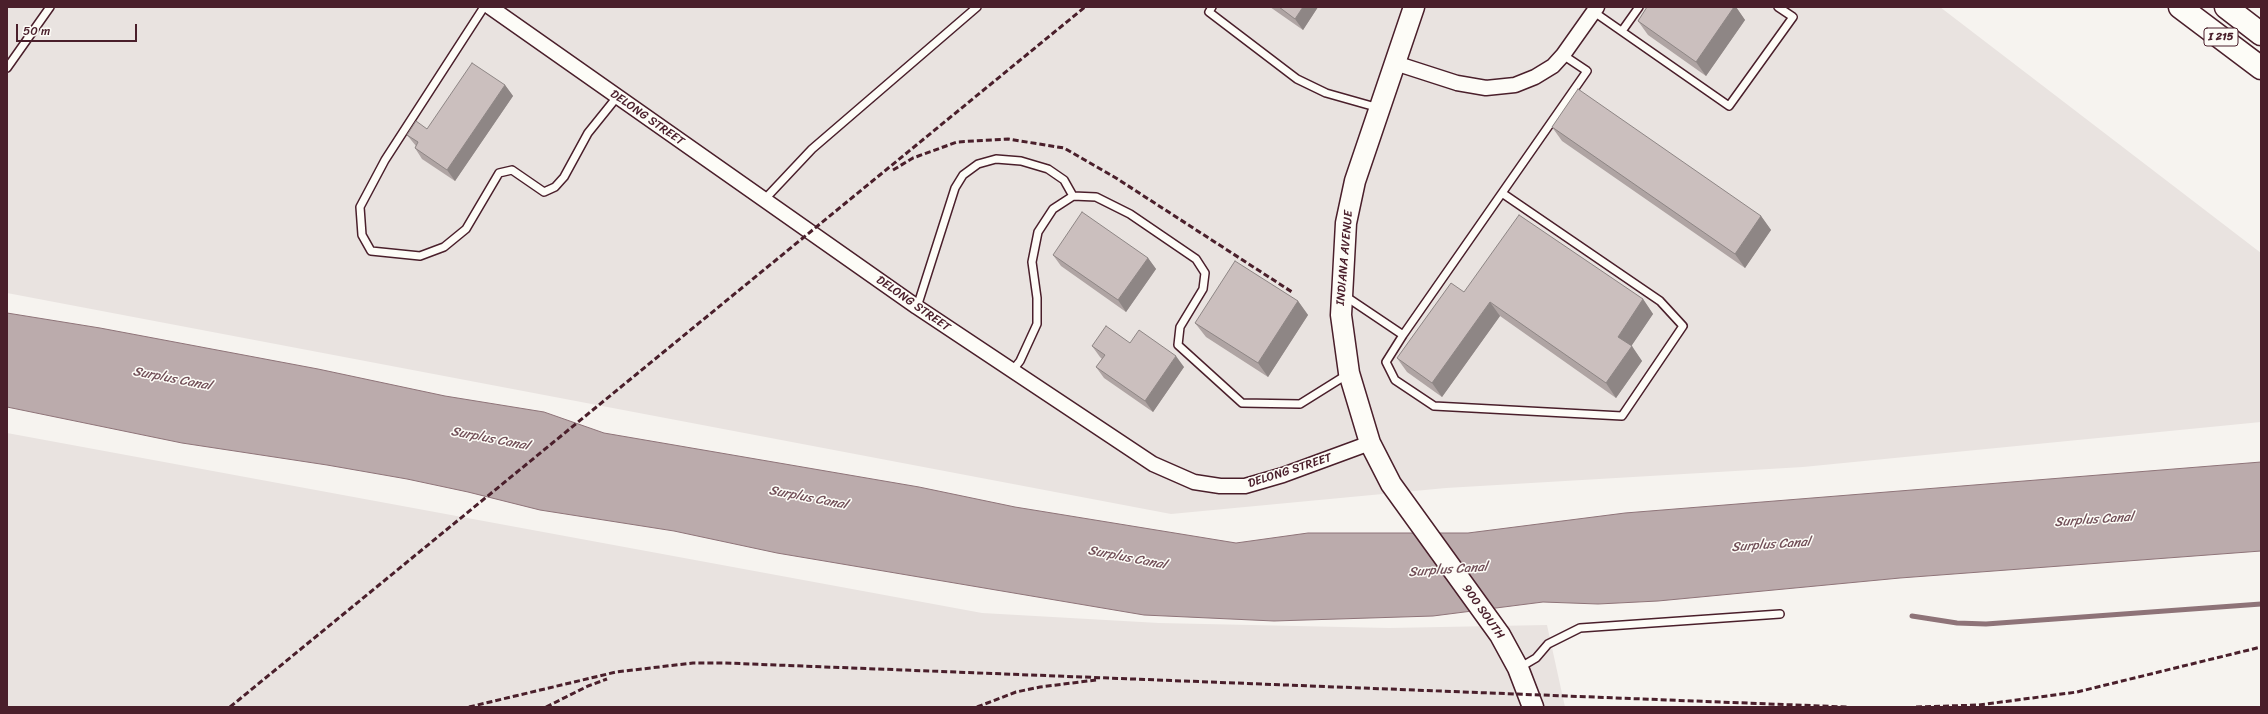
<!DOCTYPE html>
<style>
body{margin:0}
#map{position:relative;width:2268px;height:714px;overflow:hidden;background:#f6f3ef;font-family:Sriracha,sans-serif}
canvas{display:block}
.frame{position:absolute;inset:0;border:8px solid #4a1f2b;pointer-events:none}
.scale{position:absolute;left:16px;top:24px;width:121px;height:18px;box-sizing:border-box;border:2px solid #4a1f2b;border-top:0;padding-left:5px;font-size:12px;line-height:14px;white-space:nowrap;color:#4a1f2b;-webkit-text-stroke:3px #fdfcf7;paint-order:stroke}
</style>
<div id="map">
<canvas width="2268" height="714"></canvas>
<div class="frame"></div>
<div class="scale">50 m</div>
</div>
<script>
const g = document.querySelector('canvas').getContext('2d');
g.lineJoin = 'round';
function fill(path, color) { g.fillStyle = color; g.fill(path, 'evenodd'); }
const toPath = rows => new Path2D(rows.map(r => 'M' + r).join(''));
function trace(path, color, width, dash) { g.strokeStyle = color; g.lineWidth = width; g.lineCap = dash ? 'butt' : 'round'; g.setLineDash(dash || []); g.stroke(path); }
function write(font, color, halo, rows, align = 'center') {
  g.font = font + ' Sriracha,sans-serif'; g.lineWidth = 3; g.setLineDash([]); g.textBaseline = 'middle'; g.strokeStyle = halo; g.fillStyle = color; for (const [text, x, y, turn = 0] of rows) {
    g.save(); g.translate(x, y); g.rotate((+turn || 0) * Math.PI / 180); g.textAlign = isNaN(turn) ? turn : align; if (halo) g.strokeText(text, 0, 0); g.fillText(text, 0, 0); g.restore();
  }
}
fill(toPath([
 [7,7,1940,7,2261,253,2261,422,1803,467,1446,488,1171,514,7,293],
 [7,433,982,613,1159,623,1389,628,1547,625,1565,707,7,707]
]), '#e9e3e0');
const water = toPath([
 [7,313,100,328,318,369,445,396,544,412,604,433,919,487,1015,507,1236,543,1308,533,1468,533,1625,513,2261,462,2261,551,1900,578,1658,601,1598,604,1543,602,1433,616,1274,621,1144,615,777,553,674,531,540,510,468,492,407,479,327,465,182,443,7,407,7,313]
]);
fill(water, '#bbabac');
trace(water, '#8e7378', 1);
trace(toPath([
 [1912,616,1957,623,1986,624,2261,604]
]), '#8e7378', 5);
const lane = toPath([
 [484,7,385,160,360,207,362,235,371,251,420,256,444,247,466,229,499,173,512,170,544,192,555,187,564,177,588,133,617,97],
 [1212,7,1209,12,1297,79,1326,93,1379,108],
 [1594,12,1729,106,1793,17,1778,7],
 [1622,31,1639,7],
 [7,68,50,7],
 [764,200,812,149,977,7],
 [1345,296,1403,335,1587,71,1563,55],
 [917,307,955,188,963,175,978,164,996,159,1021,161,1048,169,1064,180,1073,196],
 [1403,335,1386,362,1395,380,1434,406,1622,416,1683,326,1660,301,1502,193],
 [1012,371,1020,361,1037,324,1037,298,1032,262,1038,232,1053,209,1073,196,1096,197,1130,214,1196,259,1205,273,1203,289,1180,327,1178,345,1242,403,1300,404,1348,374],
 [1519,668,1536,658,1548,644,1580,628,1780,614]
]);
const street = toPath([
 [490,7,917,307,1153,464,1194,482,1220,486,1245,486,1283,475,1370,443],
 [1395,63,1457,83,1486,88,1515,85,1535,77,1553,66,1563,55,1597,7]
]);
const secondary = toPath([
 [1414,7,1355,181,1346,223,1341,315,1349,373,1370,443,1391,484,1500,635,1518,668,1533,707]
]);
const highway = toPath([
 [2180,7,2261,68],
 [2226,7,2261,34]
]);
trace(lane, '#4a1f2b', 10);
trace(street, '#4a1f2b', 17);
trace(secondary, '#4a1f2b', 23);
trace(highway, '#4a1f2b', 25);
trace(lane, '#fdfcf7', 7);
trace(street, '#fdfcf7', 14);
trace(secondary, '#fdfcf7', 20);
trace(highway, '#fdfcf7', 22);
trace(toPath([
 [893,170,913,158,957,142,1008,139,1064,148,1116,178,1292,292],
 [230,707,1085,7],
 [469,707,616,672,693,663,725,663,1847,707],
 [546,707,588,686,607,679],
 [977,707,1016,692,1040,687,1096,680],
 [1916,707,1979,705,2077,692,2261,647]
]), '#4a1f2b', 3, [6, 3]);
fill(toPath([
 [1270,7,1318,7,1303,30],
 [1647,7,1736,7,1745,20,1706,76,1648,35,1638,21],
 [505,85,513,96,455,181,422,159,415,148,416,146,407,135,427,129],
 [1552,127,1761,216,1771,230,1745,268,1562,141],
 [1053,255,1148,258,1156,269,1126,312,1061,266],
 [1464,292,1643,299,1653,314,1631,346,1642,361,1616,398,1500,316,1442,397,1407,372,1397,358],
 [1298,301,1308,315,1268,377,1206,337,1195,323],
 [1130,343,1184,367,1153,412,1104,378,1096,367,1102,359,1100,357,1092,346]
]), '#afa4a3');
fill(toPath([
 [1303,7,1318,7,1303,30,1295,19],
 [1734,7,1736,7,1745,20,1706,76,1696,62],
 [505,85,513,96,455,181,447,170],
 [1761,216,1771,230,1745,268,1735,254],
 [1148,258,1156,269,1126,312,1118,300],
 [1643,299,1653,314,1628,351,1618,337],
 [1298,301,1308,315,1268,377,1258,363],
 [1490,302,1500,316,1442,397,1432,383],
 [1632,346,1642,361,1616,398,1606,383],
 [1176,356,1184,367,1153,412,1145,401]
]), '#8e8685');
const building = toPath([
 [1279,7,1303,7,1295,19,1279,7],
 [1647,7,1734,7,1696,62,1638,21,1647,7],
 [472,63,505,85,447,170,415,148,418,142,407,135,416,121,427,129,472,63],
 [1578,89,1761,216,1735,254,1552,127,1578,89],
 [1082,212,1148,258,1118,300,1053,255,1082,212],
 [1519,215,1643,299,1618,337,1632,346,1606,383,1490,302,1432,383,1397,358,1451,283,1464,292,1519,215],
 [1235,261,1298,301,1258,363,1195,323,1235,261],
 [1106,326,1130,343,1139,330,1176,356,1145,401,1096,367,1105,355,1092,346,1106,326]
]);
fill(building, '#cbbfbe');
trace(building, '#8e8685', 1);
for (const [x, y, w] of [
 [2221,37,34]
]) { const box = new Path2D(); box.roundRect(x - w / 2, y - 9, w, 18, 3); g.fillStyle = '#fdfcf7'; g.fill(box); trace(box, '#4a1f2b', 1); }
write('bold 11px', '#4a1f2b', null, [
 ["I 215",2221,37]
]);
write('12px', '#4a1f2b', '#fdfcf7', [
 ["DELONG STREET",647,118,35],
 ["INDIANA AVENUE",1345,258,-85],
 ["DELONG STREET",913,304,35],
 ["DELONG STREET",1290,471,-18],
 ["900 SOUTH",1483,612,55]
]);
write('italic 13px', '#725058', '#fdfcf7', [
 ["Surplus Canal",172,379,11],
 ["Surplus Canal",490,439,11],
 ["Surplus Canal",808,498,11],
 ["Surplus Canal",2094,520,-4],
 ["Surplus Canal",1771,545,-4],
 ["Surplus Canal",1127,558,11],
 ["Surplus Canal",1448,570,-4]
]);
</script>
